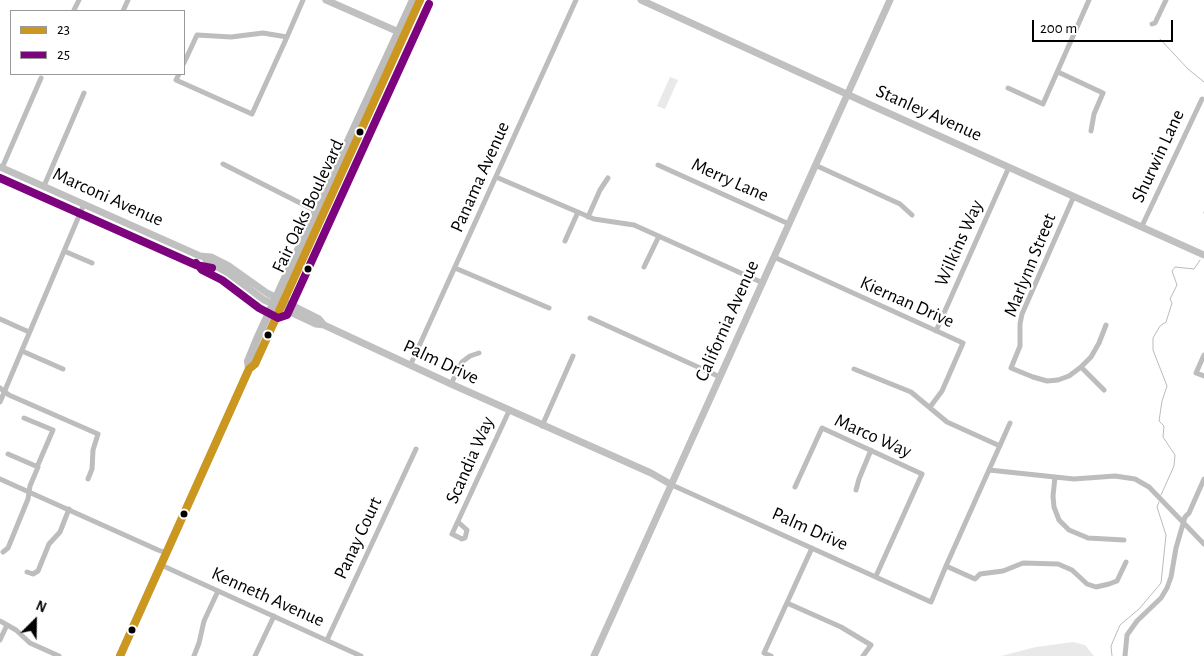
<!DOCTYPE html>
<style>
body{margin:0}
#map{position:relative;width:1204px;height:656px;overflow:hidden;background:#fff;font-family:"Alegreya Sans",sans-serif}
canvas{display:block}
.legend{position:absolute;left:10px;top:10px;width:175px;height:65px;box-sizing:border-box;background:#fff;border:1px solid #999;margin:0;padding:6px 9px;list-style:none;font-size:15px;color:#000}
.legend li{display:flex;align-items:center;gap:10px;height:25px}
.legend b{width:25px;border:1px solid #999}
.north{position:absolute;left:10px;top:596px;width:50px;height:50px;-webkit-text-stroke:4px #fff;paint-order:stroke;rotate:23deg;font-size:14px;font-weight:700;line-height:20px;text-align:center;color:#000}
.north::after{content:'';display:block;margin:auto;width:18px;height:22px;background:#000;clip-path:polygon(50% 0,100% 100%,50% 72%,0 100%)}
.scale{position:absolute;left:1032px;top:20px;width:141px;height:22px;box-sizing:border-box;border:2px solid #000;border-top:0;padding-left:6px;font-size:15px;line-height:18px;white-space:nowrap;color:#000;-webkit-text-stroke:4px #fff;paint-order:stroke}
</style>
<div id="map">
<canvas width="1204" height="656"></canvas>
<ul class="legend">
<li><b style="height:6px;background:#cb971e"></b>23</li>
<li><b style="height:6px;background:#7c027e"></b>25</li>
</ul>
<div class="north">N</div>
<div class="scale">200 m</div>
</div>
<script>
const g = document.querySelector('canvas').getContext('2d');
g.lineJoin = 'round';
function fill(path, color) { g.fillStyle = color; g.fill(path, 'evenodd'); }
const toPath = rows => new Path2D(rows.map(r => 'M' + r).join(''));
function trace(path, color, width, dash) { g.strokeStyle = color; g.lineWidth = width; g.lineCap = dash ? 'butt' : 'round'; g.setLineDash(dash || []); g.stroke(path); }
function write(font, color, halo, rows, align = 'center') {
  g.font = font + ' "Alegreya Sans",sans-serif'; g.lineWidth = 4.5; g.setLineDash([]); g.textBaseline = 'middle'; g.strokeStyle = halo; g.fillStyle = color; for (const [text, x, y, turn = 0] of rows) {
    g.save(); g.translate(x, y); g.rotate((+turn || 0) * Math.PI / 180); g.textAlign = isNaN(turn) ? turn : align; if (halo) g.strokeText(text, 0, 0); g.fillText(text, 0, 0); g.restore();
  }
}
fill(toPath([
 [670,77,678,80,665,109,657,106],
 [1073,642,1085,645,1094,656,1001,656,1036,647]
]), '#e9e9e9');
trace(toPath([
 [1160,39,1188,69,1204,82],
 [1204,212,1204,213],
 [1161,495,1174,466,1175,455,1163,437,1164,426,1159,421,1162,401,1167,386,1153,350,1153,338,1160,326,1166,322,1172,303,1170,299,1177,285,1172,271,1175,267,1194,269,1200,260],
 [1112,656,1111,646,1120,625,1139,609,1161,583,1166,535,1157,507,1159,502]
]), '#bbb', 1);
trace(toPath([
 [74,10,79,0],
 [123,11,128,0],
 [1152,24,1155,23,1166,0],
 [287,37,303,0],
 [1058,72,1103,93,1094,114,1091,131],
 [179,74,176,80,252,114,287,37,263,33,231,37,197,35,184,63],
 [1008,88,1043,104,1089,0],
 [223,164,316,211],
 [658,165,789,224],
 [815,165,900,204,912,215],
 [2,168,41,78],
 [496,177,594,219,634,225,763,283],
 [44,186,84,93],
 [1074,196,1022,314,1020,324,1020,346,1011,368,1033,377,1047,381,1058,380,1069,376,1081,367,1091,357,1099,343,1106,325],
 [588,217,600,190,608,178],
 [1142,226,1202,99],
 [565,241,578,212],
 [64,251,92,263],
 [774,257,963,343,942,391,930,407],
 [644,267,659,236],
 [455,268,549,308],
 [590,318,720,377],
 [0,319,29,332],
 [936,331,1009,167],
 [22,351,63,369],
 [1204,355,1196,373,1204,376],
 [410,366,576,0],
 [1081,367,1104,390],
 [854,369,911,392,947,422,1000,446],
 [451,384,462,362,470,356,479,353],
 [0,388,9,395,98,434,93,450,92,469,88,479],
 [0,402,84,204],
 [24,418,53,430,37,467],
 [542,426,573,356],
 [989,470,1074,479,1115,476,1135,479,1149,487,1204,544],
 [1055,477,1053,496,1054,507,1059,520,1069,530,1088,538,1124,540],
 [0,479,158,550,167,553],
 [672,485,931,602,946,566,1010,423],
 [795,487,822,428,922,474,876,576],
 [856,490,859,479,871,450],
 [458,522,467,530,465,538,462,539,452,534,509,411],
 [3,552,8,548,28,499,30,486,38,467,8,454],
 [161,565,361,656],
 [946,566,975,579,980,574,1003,571,1023,563,1058,564,1072,570,1087,584,1096,587,1109,584,1117,581,1126,562],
 [27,572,33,574,38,571,49,544,60,532,69,509],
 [787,603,841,627,871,645,863,656],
 [0,621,16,630,30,643,59,656],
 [0,640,7,625],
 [327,640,416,449],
 [194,656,199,643,204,621,218,591],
 [255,656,274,616],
 [771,656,764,653,812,548],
 [1125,656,1127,635,1137,621,1161,598,1167,588,1171,577,1176,548,1185,517,1189,513,1204,479]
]), '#bdbdbd', 5);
trace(toPath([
 [326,0,401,33],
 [641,0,875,107,1204,255],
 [0,167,200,256,211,257,229,266,267,293,319,319,324,325],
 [204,257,208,262,228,273,264,300,273,304,316,324,324,325,451,384,651,473,672,485],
 [594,656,890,0]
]), '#c0c0c0', 7);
trace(toPath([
 [249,369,248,361,257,339,413,0],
 [120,656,249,369,255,364,420,0]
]), '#bdbdbd', 8);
trace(toPath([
 [120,656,249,369,255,364,420,0]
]), '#cb971e', 8);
trace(toPath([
 [0,178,196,265,212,268],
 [196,263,202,270,222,280,259,308,278,318,287,315,429,4]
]), '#7c027e', 8);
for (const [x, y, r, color] of [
 [360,132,4.5,"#000"],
 [308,269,4.5,"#000"],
 [268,335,4.5,"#000"],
 [184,514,4.5,"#000"],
 [132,630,4.5,"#000"]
]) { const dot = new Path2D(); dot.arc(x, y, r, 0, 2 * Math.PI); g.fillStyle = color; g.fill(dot); trace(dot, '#fff', 2); }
write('19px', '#000', '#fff', [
 ["Stanley Avenue",929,113,24],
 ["Shurwin Lane",1158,156,-65],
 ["Panama Avenue",480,177,-66],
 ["Merry Lane",730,180,24],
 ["Marconi Avenue",108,197,24],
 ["Fair Oaks Boulevard",308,206,-65],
 ["Wilkins Way",959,243,-66],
 ["Marlynn Street",1030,265,-68],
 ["Kiernan Drive",907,302,24],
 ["California Avenue",727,321,-66],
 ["Palm Drive",441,362,25],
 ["Marco Way",873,436,24],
 ["Scandia Way",470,460,-66],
 ["Palm Drive",810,529,24],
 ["Panay Court",358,538,-65],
 ["Kenneth Avenue",268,597,24]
]);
</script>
